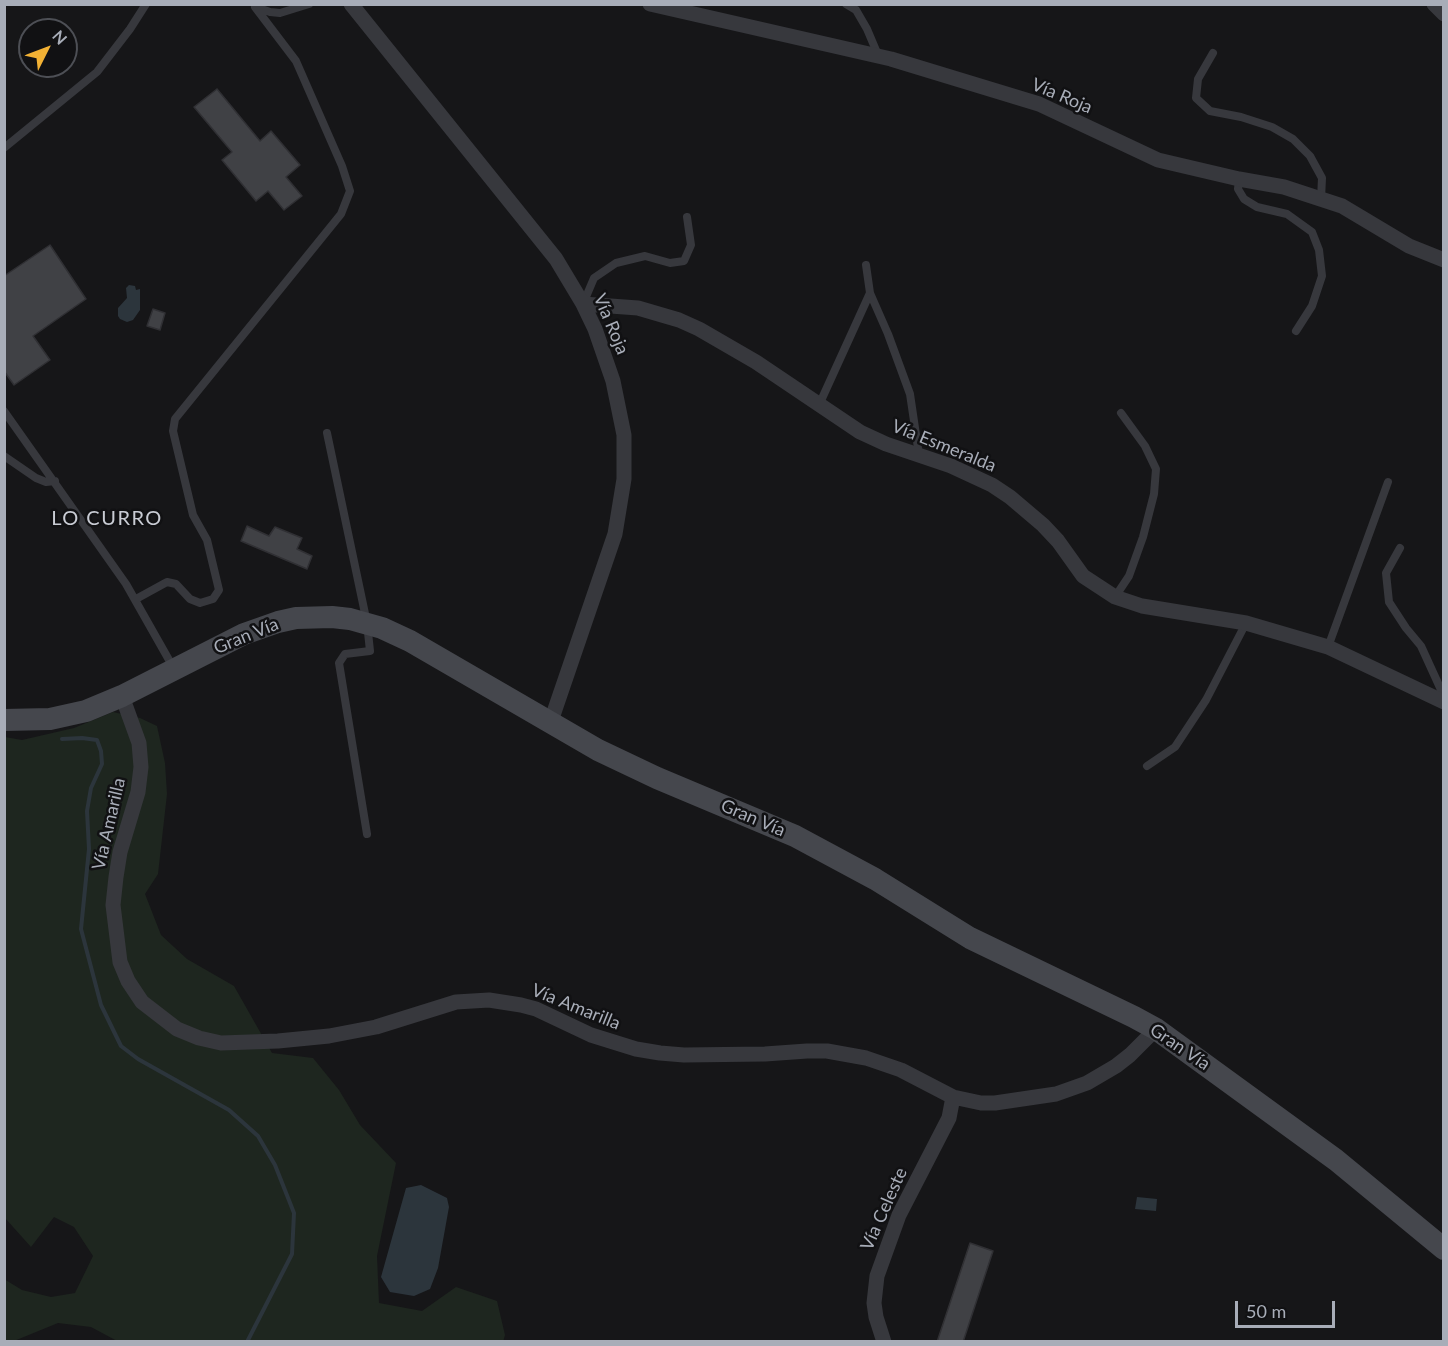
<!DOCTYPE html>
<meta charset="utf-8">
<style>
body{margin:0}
#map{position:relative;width:1448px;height:1346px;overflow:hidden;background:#161618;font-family:Lato,sans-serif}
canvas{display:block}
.frame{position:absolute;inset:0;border:6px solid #a8adb8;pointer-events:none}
.north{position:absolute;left:18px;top:18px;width:60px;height:60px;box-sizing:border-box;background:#111113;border:2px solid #4d4f55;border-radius:50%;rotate:48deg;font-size:16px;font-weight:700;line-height:24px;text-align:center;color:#a8adb8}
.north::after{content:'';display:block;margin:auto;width:21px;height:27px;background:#f2b134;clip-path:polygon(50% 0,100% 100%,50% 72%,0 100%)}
.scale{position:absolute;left:1235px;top:1301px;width:100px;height:27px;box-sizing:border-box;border:3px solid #a8adb8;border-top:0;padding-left:8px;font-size:18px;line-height:21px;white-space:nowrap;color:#a8adb8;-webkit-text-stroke:4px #111113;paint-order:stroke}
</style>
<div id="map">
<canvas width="1448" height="1346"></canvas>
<div class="frame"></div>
<div class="north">N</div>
<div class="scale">50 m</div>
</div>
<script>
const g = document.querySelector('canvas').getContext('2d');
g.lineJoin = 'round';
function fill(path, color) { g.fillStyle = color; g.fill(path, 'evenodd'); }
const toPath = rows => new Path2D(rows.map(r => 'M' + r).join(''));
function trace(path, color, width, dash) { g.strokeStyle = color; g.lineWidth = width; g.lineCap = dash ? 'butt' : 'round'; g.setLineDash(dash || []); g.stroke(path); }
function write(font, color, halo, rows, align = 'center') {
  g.font = font + ' Lato,sans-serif'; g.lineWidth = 5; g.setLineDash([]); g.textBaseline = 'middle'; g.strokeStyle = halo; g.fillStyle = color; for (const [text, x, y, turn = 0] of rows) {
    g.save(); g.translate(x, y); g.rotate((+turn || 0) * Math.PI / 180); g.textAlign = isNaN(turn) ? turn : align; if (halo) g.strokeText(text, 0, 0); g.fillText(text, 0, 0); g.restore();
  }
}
fill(toPath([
 [113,712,140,718,157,726,165,763,167,794,158,874,145,894,161,935,187,959,234,986,272,1053,313,1058,339,1090,360,1125,396,1163,377,1256,379,1303,422,1311,456,1287,497,1301,505,1335,503,1342,119,1342,91,1327,58,1323,14,1341,5,1341,4,1279,22,1290,51,1297,75,1293,93,1256,74,1227,54,1217,31,1247,5,1218,5,737,22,740,74,728]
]), '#1e261f');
fill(toPath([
 [129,285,135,286,136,290,140,289,140,310,133,320,127,322,120,319,118,316,118,308,127,298,126,288],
 [421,1185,447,1198,449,1207,438,1268,430,1289,414,1296,390,1292,381,1277,406,1188],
 [1137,1197,1157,1199,1156,1211,1135,1209]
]), '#2c353c');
trace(toPath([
 [62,739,82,738,97,740,101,751,102,764,91,788,87,811,89,849,81,929,101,1005,121,1046,138,1059,229,1110,258,1136,275,1165,294,1213,292,1254,247,1342]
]), '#2c353c', 4);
const building = toPath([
 [217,89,260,141,271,131,300,165,286,177,302,196,284,210,268,191,256,201,222,160,232,152,194,107,217,89],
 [50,245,86,299,33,336,50,360,14,385,4,371,4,276,50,245],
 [153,309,165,313,160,330,147,326,153,309],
 [247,526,269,536,275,527,302,538,297,549,312,556,307,569,241,541,247,526],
 [970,1243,993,1251,963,1342,937,1342,970,1243]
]);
fill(building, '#404145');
trace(building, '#303034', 1.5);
trace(toPath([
 [846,4,856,10,867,29,878,55],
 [256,7,270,12,280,13,309,4],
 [1213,53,1198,79,1196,98,1210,111,1241,117,1272,127,1293,139,1310,156,1322,178,1321,199],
 [4,148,97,72,130,29,146,4],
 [1239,179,1238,189,1244,199,1257,207,1287,214,1312,232,1319,250,1322,276,1312,306,1296,331],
 [870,293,888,334,910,394,919,455],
 [583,304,594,278,616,263,645,256,670,263,684,261,691,245,687,217],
 [819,405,870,293,866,265],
 [4,411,126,584,173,667],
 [327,433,367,623,370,651,345,654,339,663,367,834],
 [4,456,36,478,46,482,55,481],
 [1400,548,1386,573,1389,602,1406,628,1421,646,1442,692,1443,701],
 [1115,597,1129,576,1143,537,1154,494,1156,469,1145,446,1121,413],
 [136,599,167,582,176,584,190,599,200,603,213,599,219,590,207,540,193,515,173,431,175,419,341,214,350,191,342,166,296,61,255,7],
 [1328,647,1388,482],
 [1147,766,1175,747,1206,700,1246,623]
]), '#37383d', 8);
trace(toPath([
 [351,4,556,259,583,304,595,329,613,381,624,435,624,479,615,534,550,724],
 [650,4,891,59,1039,104,1158,160,1239,179,1284,187,1342,206,1409,246,1444,260],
 [1434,4,1444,14],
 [583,304,638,308,679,320,699,329,756,362,860,432,886,444,951,466,992,485,1010,497,1043,525,1058,541,1083,576,1115,597,1142,606,1246,623,1328,647,1444,702],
 [122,696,139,743,141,767,138,792,120,852,116,877,113,905,120,962,128,981,142,1002,177,1029,199,1038,221,1043,278,1041,329,1036,376,1027,456,1002,489,1000,521,1005,536,1009,591,1035,636,1049,660,1053,684,1055,765,1054,807,1051,827,1051,866,1058,901,1070,953,1097,981,1103,995,1103,1056,1094,1087,1083,1116,1066,1130,1055,1156,1029],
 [884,1342,876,1317,874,1303,877,1276,899,1215,949,1118,953,1097]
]), '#37383d', 15);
trace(toPath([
 [4,720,50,719,86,711,122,696,244,634,278,622,296,618,332,617,350,619,382,628,410,641,598,750,657,778,795,836,875,879,970,938,1134,1017,1156,1029,1336,1160,1444,1249]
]), '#45474d', 22);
write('18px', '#a8adb8', '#111113', [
 ["Vía Roja",1062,96,23],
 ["Vía Roja",611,324,67],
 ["Vía Esmeralda",944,446,22],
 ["Gran Vía",246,636,-22],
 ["Gran Vía",753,818,23],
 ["Vía Amarilla",109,824,-77],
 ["Vía Amarilla",576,1007,22],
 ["Gran Vía",1180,1047,34],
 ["Vía Celeste",884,1209,-66]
]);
g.letterSpacing = '1.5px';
write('20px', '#c9ccd4', '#111113', [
 ["LO CURRO",107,519]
]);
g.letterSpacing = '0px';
</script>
